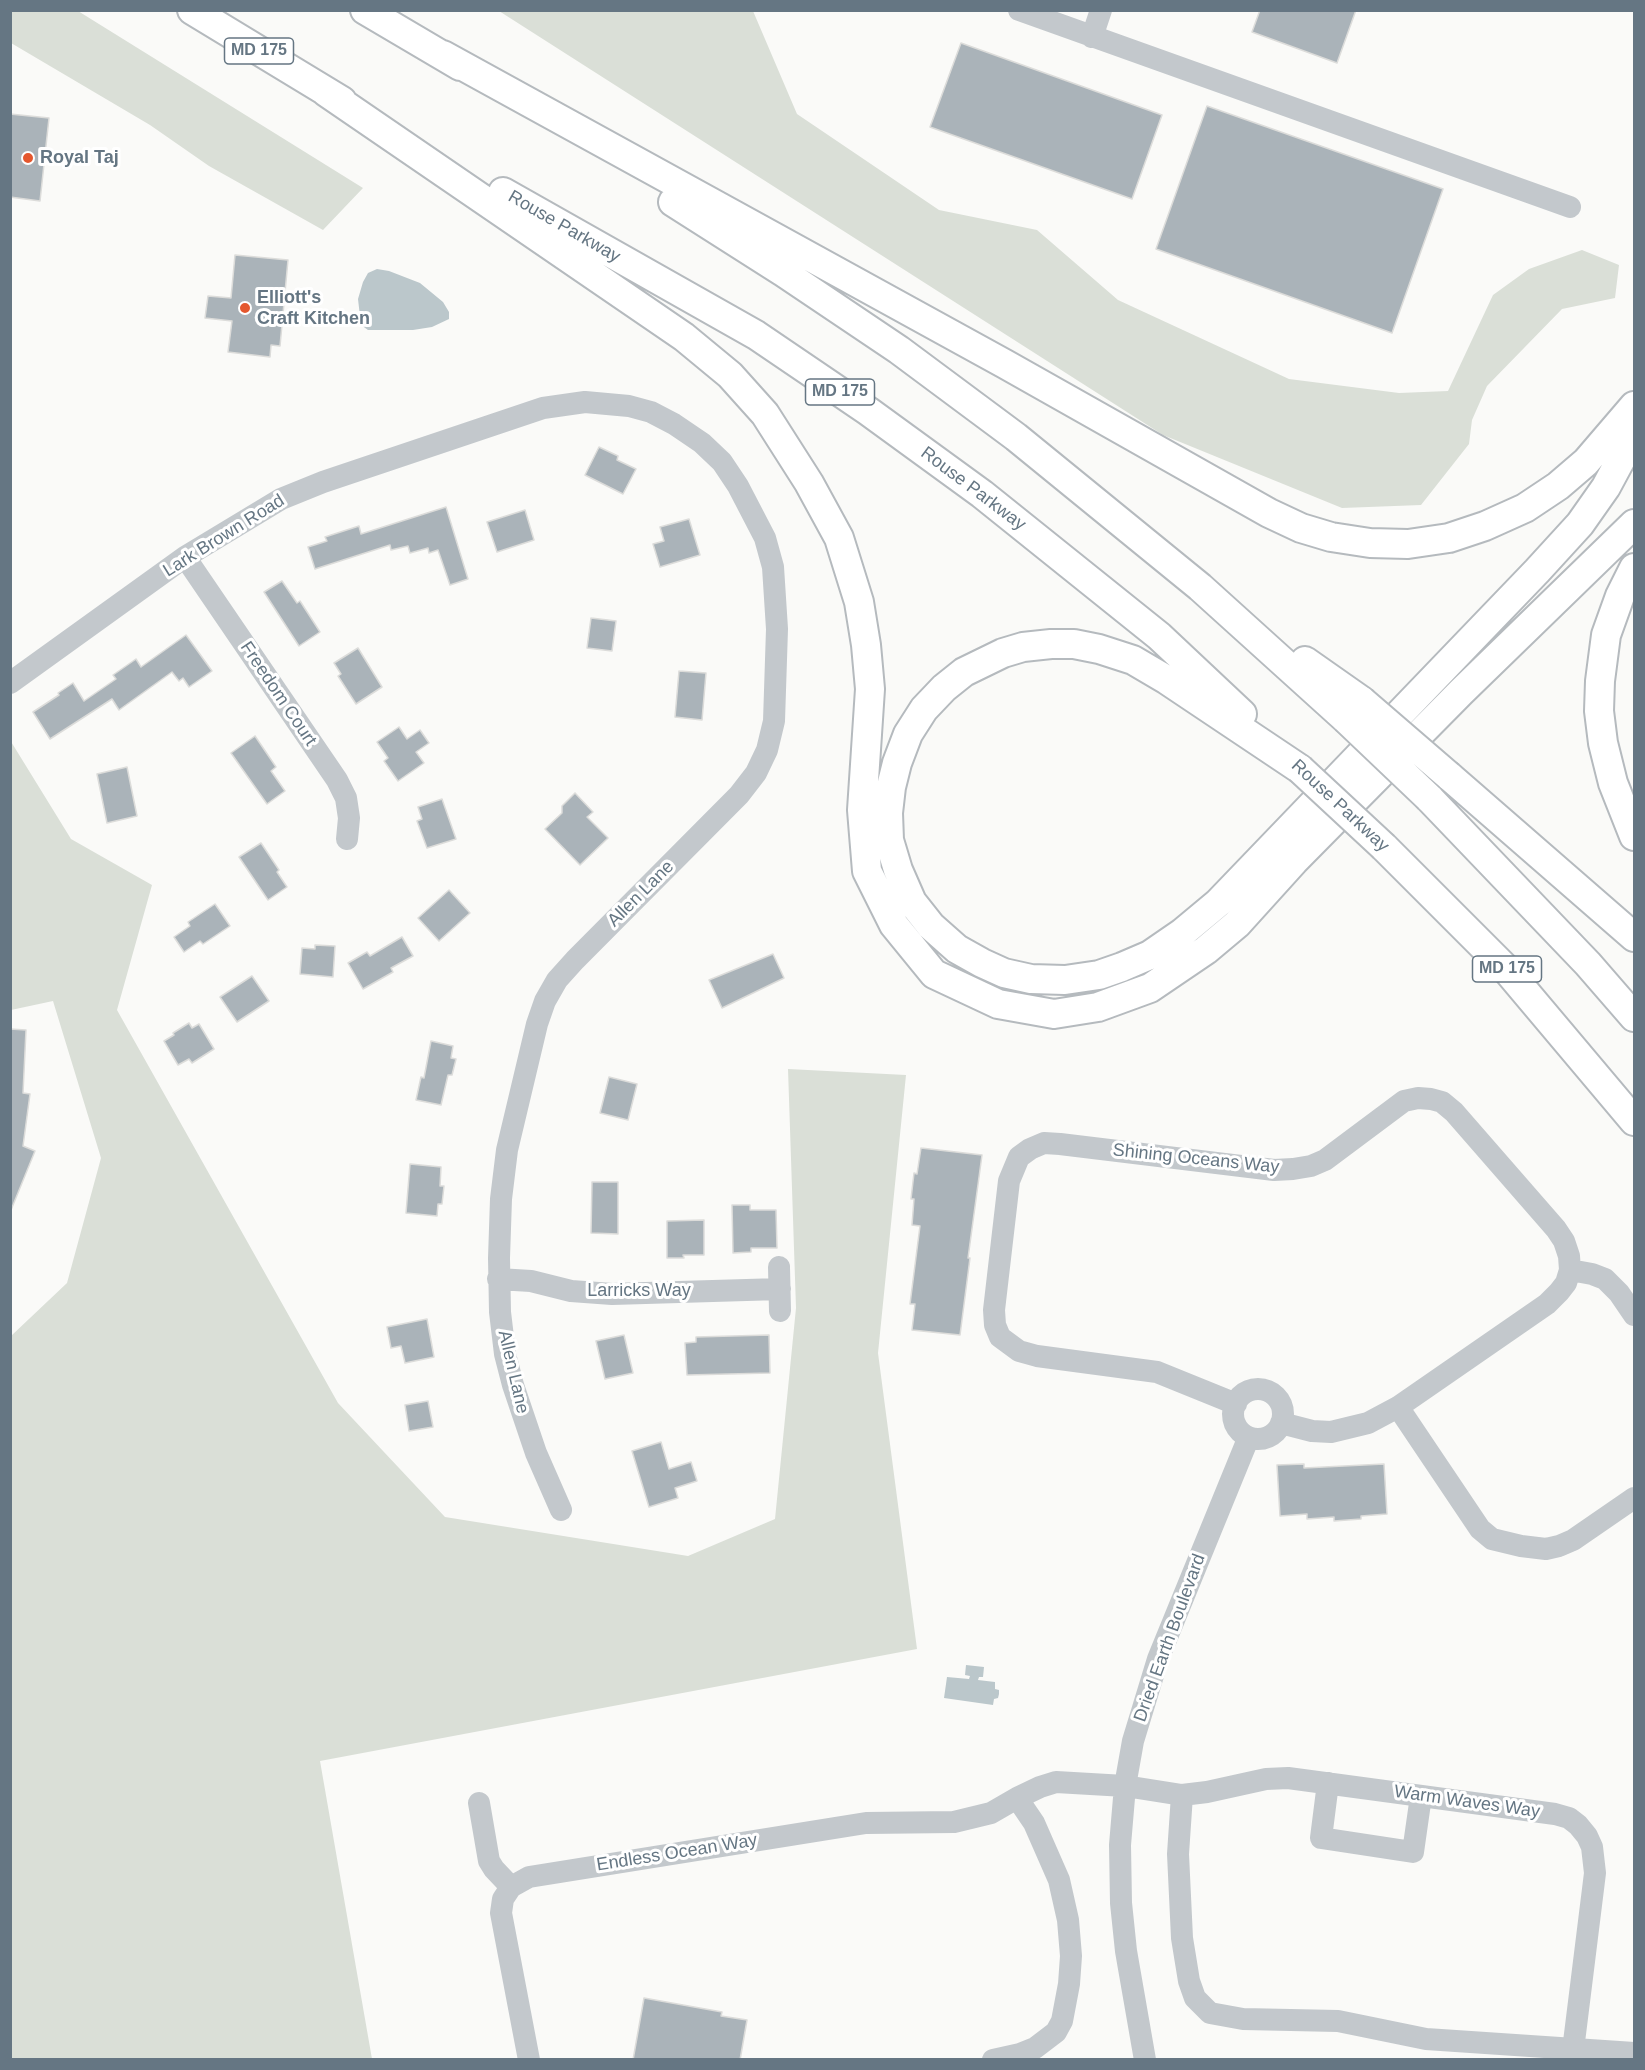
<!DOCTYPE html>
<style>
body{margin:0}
#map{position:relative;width:1645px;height:2070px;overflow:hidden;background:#fafaf8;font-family:Helvetica,sans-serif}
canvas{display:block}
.frame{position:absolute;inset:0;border:12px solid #657683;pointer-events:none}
</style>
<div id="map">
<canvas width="1645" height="2070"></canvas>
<div class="frame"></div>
</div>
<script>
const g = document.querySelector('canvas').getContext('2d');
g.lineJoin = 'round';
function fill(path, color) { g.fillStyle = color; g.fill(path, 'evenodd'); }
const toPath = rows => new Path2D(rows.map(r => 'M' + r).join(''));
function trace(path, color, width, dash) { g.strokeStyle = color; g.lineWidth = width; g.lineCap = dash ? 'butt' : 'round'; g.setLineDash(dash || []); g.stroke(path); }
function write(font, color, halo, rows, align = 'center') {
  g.font = font + ' Helvetica,sans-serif'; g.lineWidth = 6; g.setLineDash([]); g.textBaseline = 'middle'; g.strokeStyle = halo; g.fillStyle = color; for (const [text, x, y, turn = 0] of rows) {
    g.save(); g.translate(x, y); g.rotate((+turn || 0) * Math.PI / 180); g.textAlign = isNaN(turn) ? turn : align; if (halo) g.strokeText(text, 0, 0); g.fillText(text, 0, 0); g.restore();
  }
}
fill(toPath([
 [11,10,78,11,363,188,323,230,209,166,150,125,11,43],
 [499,11,753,11,797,114,939,210,1037,230,1118,300,1289,379,1399,393,1448,391,1493,295,1529,269,1582,250,1619,265,1615,298,1562,309,1487,386,1472,420,1469,444,1421,505,1342,508,1163,435],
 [10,740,71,839,152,885,117,1010,338,1403,445,1517,688,1556,775,1519,796,1308,788,1069,906,1075,878,1353,917,1649,320,1761,372,2059,11,2059,11,1336,67,1283,101,1158,53,1001,11,1010]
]), '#dadfd7');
fill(toPath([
 [377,269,389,271,420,283,443,302,449,312,449,319,432,327,413,330,368,330,361,325,358,299,363,282,368,273],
 [966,1665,984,1667,983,1677,979,1677,978,1680,995,1682,995,1689,999,1690,999,1694,998,1698,994,1699,993,1705,944,1698,947,1677,969,1679,970,1676,965,1675]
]), '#bbc7cb');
const building = toPath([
 [1260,10,1356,10,1337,63,1252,32,1260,10],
 [961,43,1162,115,1132,199,930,127,961,43],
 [1207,106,1443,189,1392,333,1156,249,1207,106],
 [10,114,49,118,40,201,10,197,10,114],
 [235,255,288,260,280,346,271,345,270,357,228,352,232,321,205,318,208,296,231,298,235,255],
 [599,447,618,456,617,460,636,469,623,494,585,475,599,447],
 [446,507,468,579,450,585,438,550,429,553,428,548,410,553,408,546,391,550,390,545,315,569,308,547,327,541,325,537,359,526,361,534,446,507],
 [525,510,534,540,497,552,487,522,525,510],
 [689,519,700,555,660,567,653,544,664,541,660,527,689,519],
 [282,581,297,603,300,601,320,632,299,646,264,592,282,581],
 [591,618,616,621,612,651,587,648,591,618],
 [186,635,212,671,189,687,183,678,179,681,172,672,119,710,112,699,50,739,33,712,59,695,58,693,73,683,84,701,116,679,113,675,136,659,141,667,186,635],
 [358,648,382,687,356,704,338,676,341,674,334,663,358,648],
 [679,671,706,673,702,720,675,717,679,671],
 [399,727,407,739,420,730,429,743,416,752,424,763,398,781,384,761,388,758,377,742,399,727],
 [255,736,276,767,271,771,285,791,267,804,231,753,255,736],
 [127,767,137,816,107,823,97,774,127,767],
 [575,793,593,812,587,817,608,838,580,865,545,829,562,813,562,806,575,793],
 [442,799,456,839,427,848,417,821,422,819,418,807,442,799],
 [261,843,279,870,277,872,287,887,268,900,239,857,261,843],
 [449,890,470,913,439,941,418,918,449,890],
 [215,904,230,926,203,944,200,941,184,952,174,937,190,926,188,922,215,904],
 [402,937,413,956,391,968,393,972,363,989,348,963,367,952,370,956,402,937],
 [315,945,335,946,333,977,300,974,302,948,315,949,315,945],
 [773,954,784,978,722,1008,709,980,773,954],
 [252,976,269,1001,237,1022,220,997,252,976],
 [189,1023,192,1028,199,1024,214,1049,192,1063,189,1059,178,1065,164,1041,174,1035,173,1033,189,1023],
 [10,1029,26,1030,23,1093,30,1094,23,1146,35,1151,11,1210,10,1029],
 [431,1041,453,1046,451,1058,456,1059,452,1075,448,1075,441,1105,416,1100,421,1077,424,1078,431,1041],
 [609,1077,637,1084,628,1120,600,1113,609,1077],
 [921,1148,982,1155,968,1258,970,1258,960,1335,912,1330,915,1304,910,1304,920,1226,912,1225,914,1199,911,1199,914,1173,917,1174,921,1148],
 [410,1164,441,1167,440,1186,444,1186,442,1204,438,1204,437,1216,406,1213,410,1164],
 [592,1182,618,1182,618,1234,591,1233,592,1182],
 [732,1205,750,1205,750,1210,776,1210,777,1248,751,1248,751,1252,733,1253,732,1205],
 [704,1220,704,1255,683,1255,684,1258,667,1258,667,1221,704,1220],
 [427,1319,434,1357,405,1363,401,1346,391,1348,387,1327,427,1319],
 [624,1335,633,1373,605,1379,596,1341,624,1335],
 [769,1335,770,1373,687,1375,685,1343,696,1342,696,1337,769,1335],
 [428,1401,433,1427,409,1431,405,1405,428,1401],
 [661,1442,669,1469,691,1462,697,1481,675,1488,678,1498,649,1507,632,1451,661,1442],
 [1304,1464,1304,1468,1384,1464,1387,1514,1361,1516,1361,1519,1334,1521,1334,1517,1307,1519,1307,1514,1280,1516,1277,1465,1304,1464],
 [644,1998,722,2012,721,2016,747,2020,740,2060,633,2060,644,1998]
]);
fill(building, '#aab3b9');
trace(building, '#dcdcda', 1.5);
const major = toPath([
 [192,10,342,101],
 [365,10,460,66],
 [443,55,1005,364,1269,513,1301,528,1331,537,1370,543,1408,544,1449,538,1485,526,1525,508,1558,486,1586,462,1634,406],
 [326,92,684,337,730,375,765,414,809,483,839,538,859,602,866,645,870,689,862,810,867,871,894,925,934,974,998,1004,1054,1014,1098,1007,1150,988,1206,950,1237,924,1294,861,1461,692,1634,524],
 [503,192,756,335,868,411,982,494,1159,636,1242,714],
 [673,202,783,272,899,350,1016,437,1200,587,1346,719],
 [1634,568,1620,596,1606,635,1600,681,1599,711,1603,743,1613,783,1634,836],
 [1305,661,1362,701],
 [1300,769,1167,680,1133,660,1099,649,1074,644,1051,644,1023,647,1003,653,964,672,944,688,924,709,908,734,897,763,891,787,888,813,889,840,898,870,912,902,931,926,957,949,982,963,1004,973,1031,979,1065,980,1099,975,1122,967,1150,955,1182,933,1218,903,1537,571,1580,524,1606,487,1634,435],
 [1449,776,1634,937],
 [1429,798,1588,964,1634,1017],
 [1384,847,1506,969,1634,1121]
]);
trace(major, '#b5babe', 32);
trace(toPath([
 [1019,10,1570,207],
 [1092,37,1101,10],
 [185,557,337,780,346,798,349,818,347,839],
 [10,683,185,557,281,499,323,482,543,408,585,402,629,406,651,412,674,424,702,443,722,462,738,486,765,538,773,567,777,629,774,721,767,750,756,773,739,795,575,960,557,980,545,1001,537,1024,507,1150,501,1199,499,1258,500,1312,505,1354,513,1385,536,1453,561,1510],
 [779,1267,780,1311],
 [1570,1270,1592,1274,1605,1279,1619,1293,1634,1315],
 [498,1279,531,1281,571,1291,612,1294,780,1289],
 '1233 1414a25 25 0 1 1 50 0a25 25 0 1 1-50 0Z',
 [1236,1404,1157,1372,1037,1356,1019,1351,1000,1337,995,1325,994,1310,1009,1181,1019,1157,1030,1149,1044,1143,1060,1144,1274,1170,1293,1169,1311,1166,1325,1160,1404,1101,1418,1098,1431,1099,1442,1102,1454,1112,1556,1229,1564,1241,1569,1256,1570,1270,1566,1283,1559,1292,1547,1304,1398,1407,1368,1423,1331,1432,1312,1431,1281,1423],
 [1398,1407,1480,1529,1492,1539,1521,1546,1546,1549,1559,1546,1573,1540,1634,1498],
 [1328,1783,1321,1838,1413,1852,1421,1796],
 [1182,1795,1178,1854,1182,1938,1189,1981,1195,1998,1210,2013,1243,2019,1338,2021,1426,2039,1634,2053],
 [479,1803,489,1861,494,1869,511,1887],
 [529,2060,501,1913,503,1899,511,1887,529,1877,866,1823,954,1822,991,1813,1017,1798,1040,1787,1056,1782,1125,1786,1182,1795,1207,1792,1266,1779,1288,1778,1555,1814,1569,1818,1578,1825,1587,1836,1592,1847,1595,1873,1573,2050],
 [993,2060,1020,2054,1035,2048,1056,2032,1062,2021,1069,1984,1071,1956,1068,1920,1059,1880,1034,1823,1017,1798],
 [1145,2060,1126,1951,1121,1903,1120,1845,1125,1786,1133,1741,1158,1659,1248,1439]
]), '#c3c8cc', 22);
trace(major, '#fff', 28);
const majorBridge = toPath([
 [1362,701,1449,776],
 [1346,719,1429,798],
 [1300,769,1384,847]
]);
trace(majorBridge, '#b5babe', 32, []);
trace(majorBridge, '#fff', 28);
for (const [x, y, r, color] of [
 [28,158,6,"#e4572e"],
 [245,308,6,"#e4572e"]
]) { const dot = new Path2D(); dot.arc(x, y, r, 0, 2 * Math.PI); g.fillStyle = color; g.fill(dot); trace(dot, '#fff', 2); }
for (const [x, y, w] of [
 [259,51,69],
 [840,392,69],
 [1507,969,69]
]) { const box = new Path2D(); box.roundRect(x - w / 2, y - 13, w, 26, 4.5); g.fillStyle = '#fff'; g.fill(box); trace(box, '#657683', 1.5); }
write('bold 16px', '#657683', null, [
 ["MD 175",259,51],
 ["MD 175",840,392],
 ["MD 175",1507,969]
]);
write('bold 18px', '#657683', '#fff', [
 ["Royal Taj",40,158],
 ["Elliott's",257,298],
 ["Craft Kitchen",257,319]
], 'left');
write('18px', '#657683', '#fff', [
 ["Rouse Parkway",564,227,30],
 ["Rouse Parkway",973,489,37],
 ["Lark Brown Road",224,536,-32],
 ["Freedom Court",278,694,56],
 ["Rouse Parkway",1340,806,43],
 ["Allen Lane",641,894,-45],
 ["Shining Oceans Way",1196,1159,6],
 ["Larricks Way",639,1291],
 ["Allen Lane",513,1372,77],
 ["Dried Earth Boulevard",1170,1638,-70],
 ["Warm Waves Way",1467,1802,8],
 ["Endless Ocean Way",677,1853,-9]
]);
</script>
